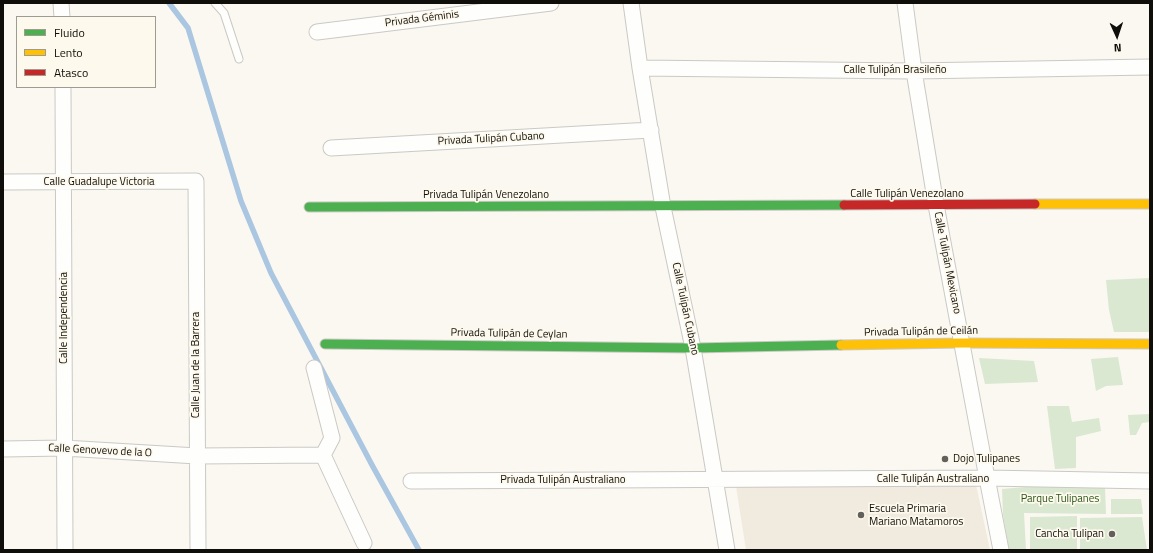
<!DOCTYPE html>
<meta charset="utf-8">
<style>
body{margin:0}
#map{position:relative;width:1153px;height:553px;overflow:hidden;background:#faf8f1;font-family:"Titillium Web",sans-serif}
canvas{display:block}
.frame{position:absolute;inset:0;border:4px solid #0f0e0a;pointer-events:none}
.legend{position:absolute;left:16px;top:16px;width:140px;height:72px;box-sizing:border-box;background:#fef9ed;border:1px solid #9e9b92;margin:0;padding:5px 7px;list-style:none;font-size:12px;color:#0f0e0a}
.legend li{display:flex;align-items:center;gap:8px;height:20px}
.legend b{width:20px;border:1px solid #9e9b92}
.north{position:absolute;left:1097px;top:16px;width:40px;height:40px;-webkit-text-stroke:3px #fef9ed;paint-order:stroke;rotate:177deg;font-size:11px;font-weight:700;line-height:16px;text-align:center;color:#0f0e0a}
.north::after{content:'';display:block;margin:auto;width:14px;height:18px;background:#0f0e0a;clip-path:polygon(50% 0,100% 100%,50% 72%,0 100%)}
</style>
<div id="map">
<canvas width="1153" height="553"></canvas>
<div class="frame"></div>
<ul class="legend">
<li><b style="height:5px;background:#4caf50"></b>Fluido</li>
<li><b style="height:5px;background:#ffc107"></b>Lento</li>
<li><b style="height:5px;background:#c62828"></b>Atasco</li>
</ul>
<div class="north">N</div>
</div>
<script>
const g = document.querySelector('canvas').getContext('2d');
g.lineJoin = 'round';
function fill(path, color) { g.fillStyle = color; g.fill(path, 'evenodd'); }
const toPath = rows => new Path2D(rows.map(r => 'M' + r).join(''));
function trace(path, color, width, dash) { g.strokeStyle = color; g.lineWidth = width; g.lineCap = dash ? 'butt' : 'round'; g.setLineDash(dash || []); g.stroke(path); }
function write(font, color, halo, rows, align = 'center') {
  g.font = font + ' "Titillium Web",sans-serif'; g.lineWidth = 3.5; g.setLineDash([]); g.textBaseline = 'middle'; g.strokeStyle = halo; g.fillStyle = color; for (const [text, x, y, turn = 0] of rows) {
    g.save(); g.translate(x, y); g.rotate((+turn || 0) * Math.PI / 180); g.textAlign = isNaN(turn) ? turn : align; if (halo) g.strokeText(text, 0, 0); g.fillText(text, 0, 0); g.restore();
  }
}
fill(toPath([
 [735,480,975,480,990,550,746,550]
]), '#f0ebde');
fill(toPath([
 [1150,278,1150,332,1114,332,1109,310,1106,280],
 [1118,357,1123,385,1106,386,1096,391,1091,359],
 [979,358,1034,361,1038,382,985,384],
 [1047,406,1069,406,1072,422,1099,418,1101,431,1076,437,1076,468,1055,469],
 [1150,414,1150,422,1142,423,1136,435,1130,435,1128,415],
 [1060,484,1105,488,1106,514,1024,513,1026,550,1009,550,1003,515,1002,489],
 [1111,499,1141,499,1143,514,1111,514],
 [1077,516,1077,550,1030,550,1030,517],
 [1142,517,1147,550,1080,550,1080,518]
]), '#dae8d1');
trace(toPath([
 [169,3,188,28,241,201,271,273,372,465,419,550]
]), '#aac6e0', 5.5);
const lane = toPath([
 [215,3,224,13,239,59]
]);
const street = toPath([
 [61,3,62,17],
 [631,3,640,68,663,207,693,348,727,550],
 [905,3,914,71,936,205,987,478,1001,550],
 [317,32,551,3],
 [640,68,914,71,1150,67],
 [63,87,65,550],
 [331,148,651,130],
 [3,182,196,181,198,550],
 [314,368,332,438,323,455],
 [3,449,64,448,197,456,323,455],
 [323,455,364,543],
 [411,481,987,478,1150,481]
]);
const fast = toPath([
 [309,207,844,205],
 [325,344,693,348,841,345]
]);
const slow = toPath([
 [1035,204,1150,204],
 [841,345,962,343,1150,344]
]);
const jam = toPath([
 [844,205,1035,204]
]);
trace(lane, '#cbc9c4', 9);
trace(street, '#cbc9c4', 17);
trace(fast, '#cbc9c4', 11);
trace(slow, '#cbc9c4', 11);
trace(jam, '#cbc9c4', 11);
trace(lane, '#fefefd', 7);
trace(street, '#fefefd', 15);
trace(fast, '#4caf50', 9);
trace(slow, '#ffc107', 9);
trace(jam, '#c62828', 9);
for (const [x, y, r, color] of [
 [945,459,4,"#61605b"],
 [861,515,4,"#61605b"],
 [1112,534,4,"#61605b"]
]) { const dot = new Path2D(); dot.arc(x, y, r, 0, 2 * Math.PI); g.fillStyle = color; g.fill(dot); trace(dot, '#fef9ed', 1.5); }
write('11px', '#0f0e0a', '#fef9ed', [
 ["Privada Géminis",422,19,-7],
 ["Calle Tulipán Brasileño",895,70],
 ["Privada Tulipán Cubano",491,139,-3],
 ["Calle Guadalupe Victoria",99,182],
 ["Calle Tulipán Venezolano",907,194],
 ["Privada Tulipán Venezolano",486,195],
 ["Calle Tulipán Mexicano",947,263,79],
 ["Calle Tulipán Cubano",685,309,78],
 ["Calle Independencia",64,318,-90],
 ["Privada Tulipán de Ceilán",921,332,-1],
 ["Privada Tulipán de Ceylan",509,334,1],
 ["Calle Juan de la Barrera",196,365,-90],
 ["Calle Genovevo de la O",100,451,3],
 ["Calle Tulipán Australiano",933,479],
 ["Privada Tulipán Australiano",563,480]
]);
write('11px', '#0f0e0a', '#fef9ed', [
 ["Dojo Tulipanes",953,459],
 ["Escuela Primaria",869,509],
 ["Mariano Matamoros",869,522],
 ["Cancha Tulipan",1104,534,"right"]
], 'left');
write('11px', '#285315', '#fef9ed', [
 ["Parque Tulipanes",1060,499]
]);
</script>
